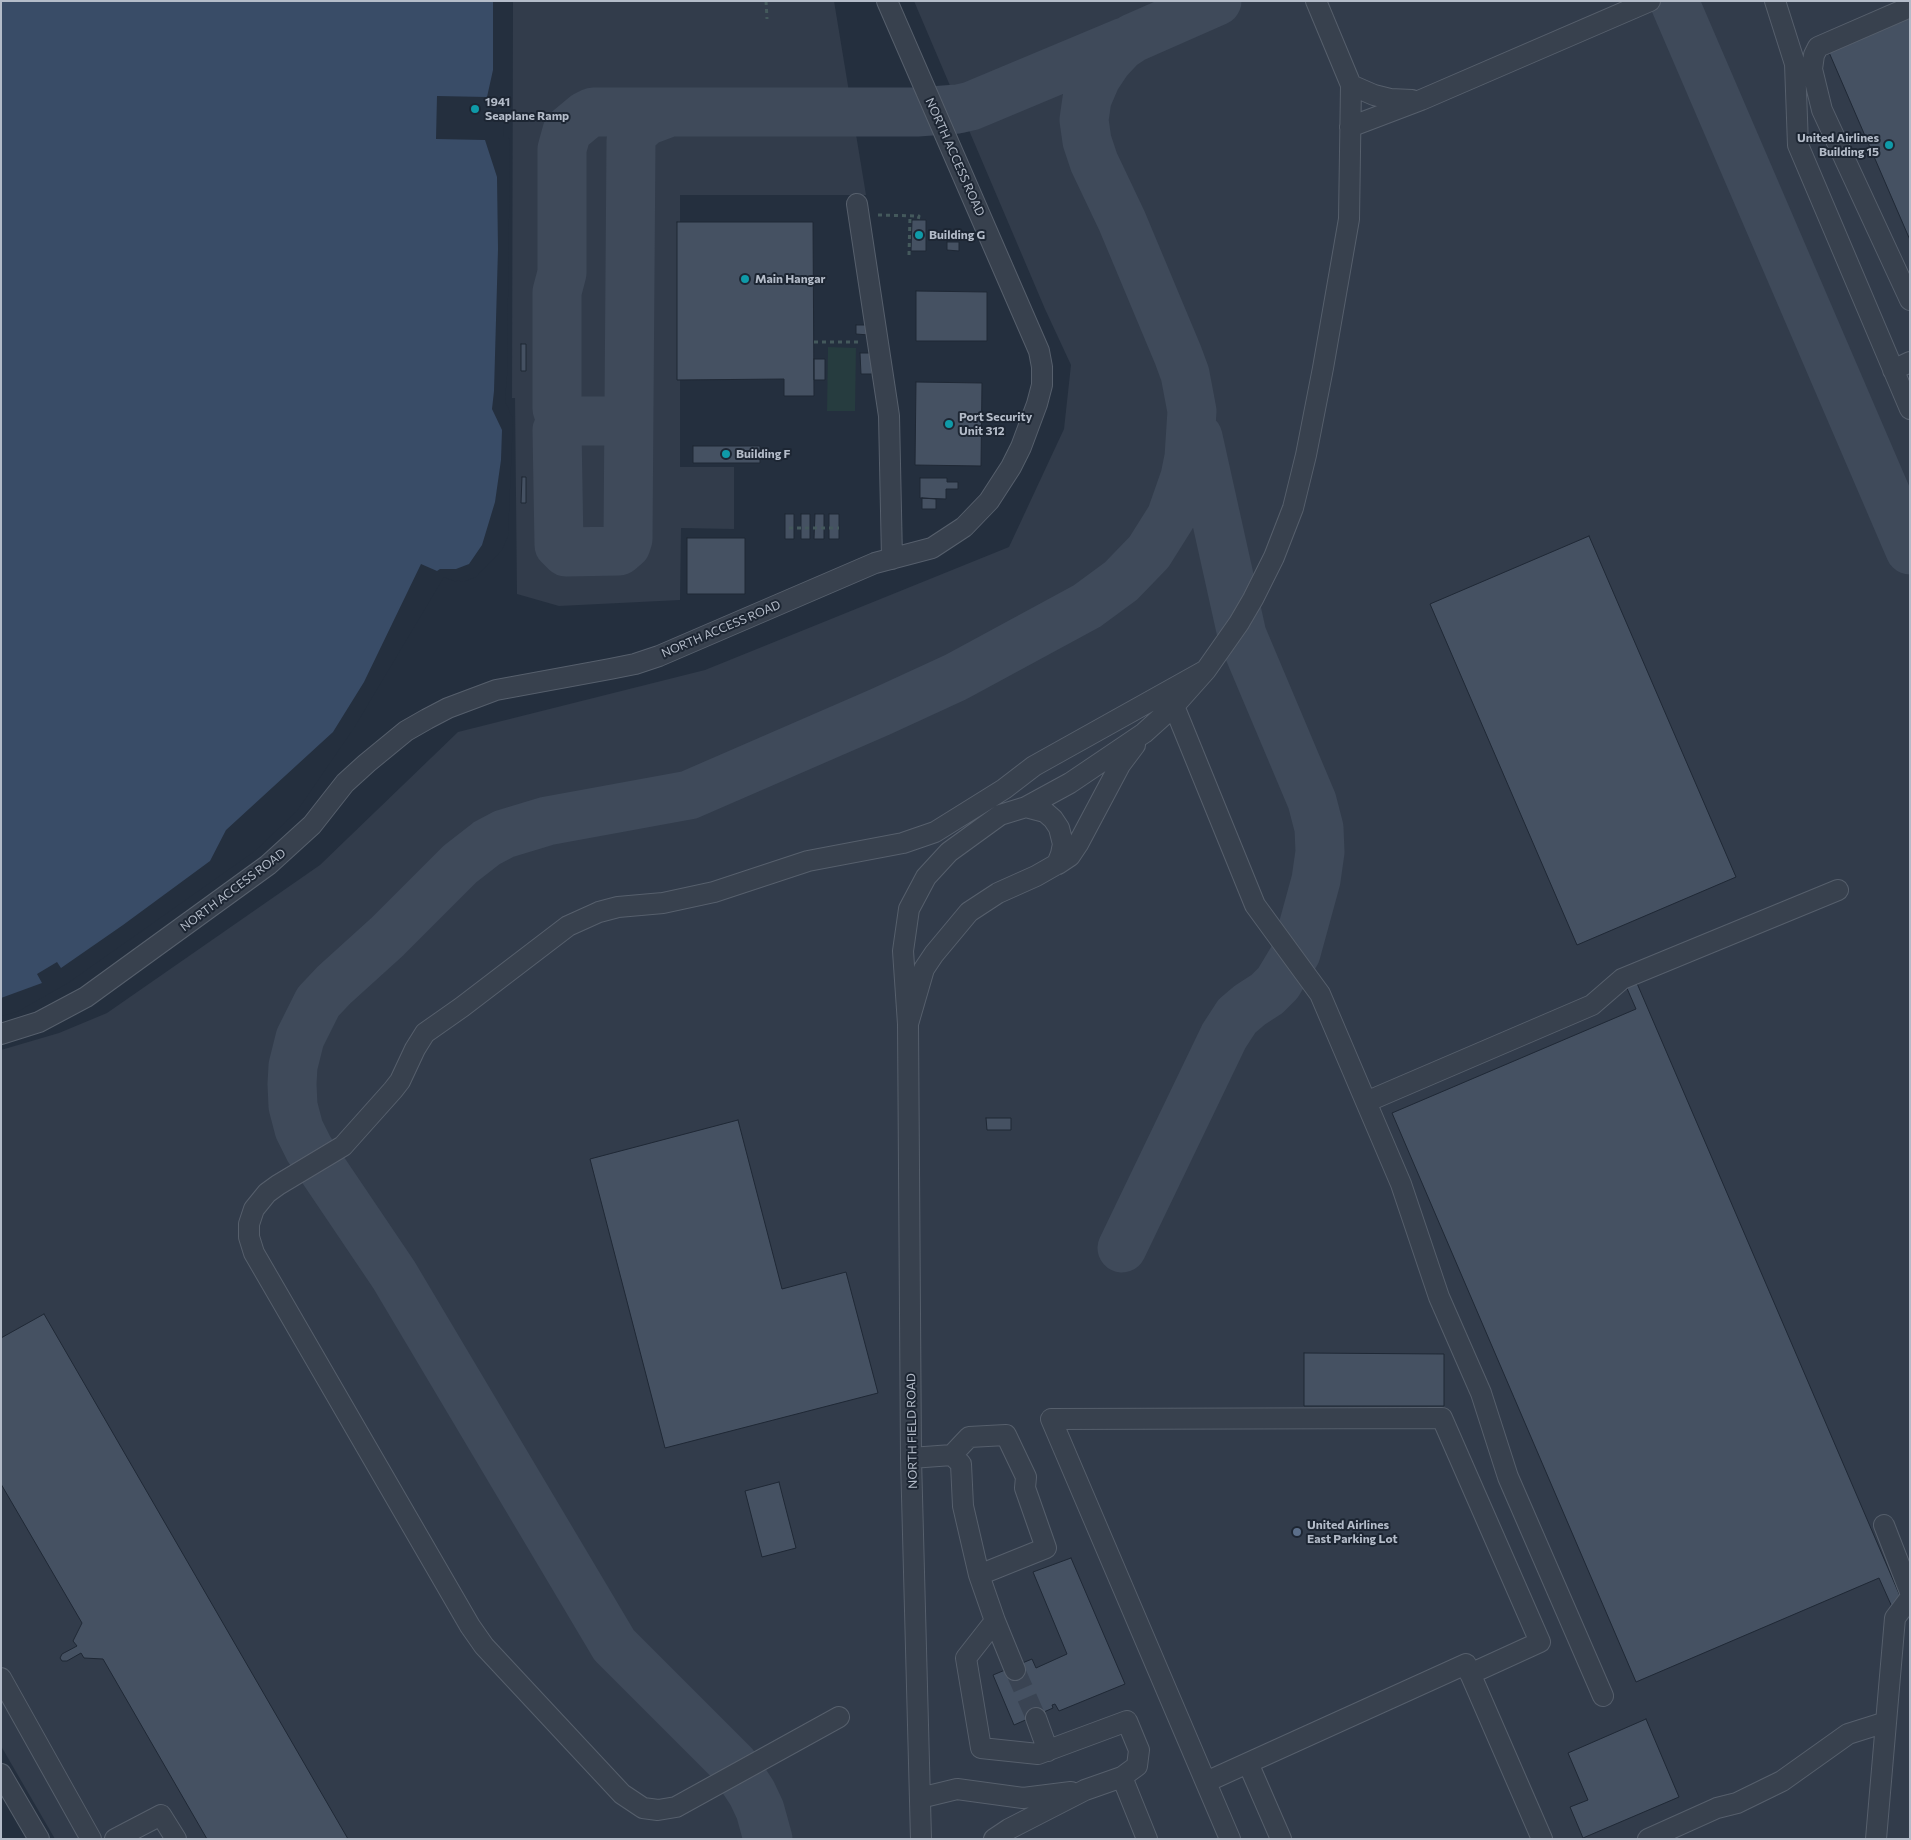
<!DOCTYPE html>
<style>
body{margin:0}
#map{position:relative;width:1911px;height:1840px;overflow:hidden;background:#242f3e;font-family:Commissioner,sans-serif}
canvas{display:block}
.frame{position:absolute;inset:0;border:2px solid #b4bcc9;pointer-events:none}
</style>
<div id="map">
<canvas width="1911" height="1840"></canvas>
<div class="frame"></div>
</div>
<script>
const g = document.querySelector('canvas').getContext('2d');
g.lineJoin = 'round';
function fill(path, color) { g.fillStyle = color; g.fill(path, 'evenodd'); }
const toPath = rows => new Path2D(rows.map(r => 'M' + r).join(''));
function trace(path, color, width, dash) { g.strokeStyle = color; g.lineWidth = width; g.lineCap = dash ? 'butt' : 'round'; g.setLineDash(dash || []); g.stroke(path); }
function write(font, color, halo, rows, align = 'center') {
  g.font = font + ' Commissioner,sans-serif'; g.lineWidth = 4; g.setLineDash([]); g.textBaseline = 'middle'; g.strokeStyle = halo; g.fillStyle = color; for (const [text, x, y, turn = 0] of rows) {
    g.save(); g.translate(x, y); g.rotate((+turn || 0) * Math.PI / 180); g.textAlign = isNaN(turn) ? turn : align; if (halo) g.strokeText(text, 0, 0); g.fillText(text, 0, 0); g.restore();
  }
}
fill(toPath([
 [513,1,834,1,866,195,680,195,680,222,677,223,677,379,680,380,680,467,734,467,734,529,681,528,680,600,559,606,517,594,515,398,512,398],
 [914,1,1910,1,1910,1839,55,1839,1,1746,1,1050,59,1033,107,1013,320,865,458,732,705,670,1009,547,1064,429,1071,365,1045,309]
]), '#323c4b');
fill(toPath([
 [828,347,856,348,855,411,827,411]
]), '#263c3f');
fill(toPath([
 [1,1,508,1,500,139,505,536,475,575,443,574,295,810,1,1014]
]), '#394c67');
fill(toPath([
 [493,1,510,1,510,97,506,100,503,137,508,137,510,140,507,376,505,401,513,419,508,536,502,550,476,577,463,582,457,580,456,582,444,577,354,728,297,811,255,851,68,983,17,1012,1,1016,1,998,42,983,37,974,57,962,61,968,123,925,210,861,226,830,333,732,364,682,421,564,437,571,440,569,456,569,469,564,482,545,495,502,501,460,502,430,492,409,494,391,498,249,497,177,485,140,436,139,437,96,487,97,493,70]
]), '#242f3e');
trace(toPath([
 [1674,1,1910,550],
 [670,112,646,121,634,132,631,141,629,406,627,413,622,419,615,421,568,421,561,418,557,409,557,292,562,273,562,149,567,131,585,116,593,112,917,112,958,109,971,106,1124,42],
 [568,421,560,425,557,430,559,545,566,552,619,551,626,545,628,539,629,406],
 [1122,1248,1224,1036,1237,1016,1250,1005,1267,994,1278,983,1296,953,1316,880,1320,852,1319,828,1312,801,1242,635,1198,437],
 [768,1839,760,1810,752,1793,733,1764,614,1645,394,1275,309,1149,299,1129,293,1106,292,1084,293,1066,300,1038,318,1002,334,985,387,937,460,864,487,843,504,834,547,821,689,795,880,712,956,677,1087,606,1121,581,1149,552,1171,517,1185,477,1189,457,1192,411,1185,374,1178,355,1122,221,1094,162,1087,141,1084,120,1087,99,1096,78,1108,60,1121,46,1133,38,1217,1]
]), '#3f4a5a', 49);
const building = toPath([
 [1910,15,1910,240,1828,50,1910,15],
 [912,220,926,220,926,251,911,251,912,220],
 [677,222,813,222,814,396,784,396,784,379,677,380,677,222],
 [947,242,959,242,959,251,947,250,947,242],
 [916,291,987,292,987,341,916,341,916,291],
 [856,325,869,325,869,335,856,334,856,325],
 [521,344,526,344,526,371,521,371,521,344],
 [860,353,872,353,872,374,861,374,860,353],
 [814,359,825,359,825,380,814,380,814,359],
 [916,382,982,383,981,466,915,465,916,382],
 [693,446,760,446,760,463,693,463,693,446],
 [522,477,526,477,526,503,521,503,522,477],
 [920,478,947,478,947,482,958,482,958,489,946,489,946,499,920,498,920,478],
 [922,498,936,499,936,509,922,509,922,498],
 [785,514,794,514,794,539,785,539,785,514],
 [801,514,810,514,810,539,801,539,801,514],
 [815,514,824,514,824,539,814,539,815,514],
 [829,514,839,514,839,539,829,539,829,514],
 [1589,536,1736,877,1577,945,1430,604,1589,536],
 [687,538,745,538,745,594,687,594,687,538],
 [1636,981,1903,1603,1892,1607,1879,1578,1636,1682,1392,1113,1636,1009,1626,986,1636,981],
 [986,1118,1011,1118,1011,1130,987,1130,986,1118],
 [738,1120,782,1289,846,1272,878,1393,665,1448,590,1159,738,1120],
 [44,1314,348,1839,207,1839,103,1659,84,1658,81,1653,67,1661,62,1661,60,1658,62,1654,77,1646,73,1641,82,1623,1,1484,1,1338,44,1314],
 [1304,1353,1444,1354,1444,1406,1304,1406,1304,1353],
 [779,1482,796,1548,762,1557,745,1491,779,1482],
 [1071,1558,1125,1684,1059,1711,1055,1704,1052,1705,1053,1708,1014,1725,993,1675,1032,1659,1036,1668,1067,1654,1033,1572,1071,1558],
 [1646,1719,1679,1797,1583,1838,1570,1807,1588,1800,1568,1753,1646,1719]
]);
fill(building, '#455162');
trace(building, '#1f2835', 1);
trace(toPath([
 [1015,1670,1036,1718]
]), '#3a4453', 20, [20, 10]);
const minor = toPath([
 [1775,1,1795,64,1798,145,1910,409],
 [1910,7,1818,47,1814,55,1812,69,1822,110,1910,300],
 [1351,85,1374,95,1390,99,1412,100],
 [1350,127,1421,100,1650,1],
 [857,204,889,416,892,559],
 [1893,370,1910,362],
 [1174,706,1255,905,1320,994,1401,1184,1439,1297,1481,1393,1508,1477,1603,1696],
 [1026,807,1070,783,1144,733,1174,706,1206,670,1239,623,1253,599,1274,557,1293,508,1306,455,1323,368,1349,219,1351,85,1316,1],
 [1058,864,1070,856,1078,844,1120,765,1135,745],
 [908,1024,924,969,934,954,969,912,998,893,1036,876,1057,864,1061,854,1063,844,1059,828,1053,819,1045,812,1026,807,1000,815,949,852,926,877,909,909,903,951,908,1024,911,1458,921,1839],
 [1,1034,39,1022,86,997,268,865,312,825,345,783,367,763,406,731,427,719,448,708,496,690,610,669,635,664,659,656,875,563,932,548,964,527,989,501,1011,467,1021,447,1037,404,1042,385,1042,367,1039,351,887,1],
 [1366,1102,1592,1005,1622,979,1838,890],
 [952,1455,969,1437,1006,1435,1026,1477,1025,1488,1046,1548,979,1575],
 [911,1458,952,1455,961,1464,963,1506,979,1575,995,1621,966,1658,981,1748,1038,1754,1127,1721,1139,1750,1137,1766,1122,1777,1085,1790,1009,1829,994,1839],
 [1884,1525,1910,1592],
 [995,1621,1015,1670],
 [1,1678,91,1839],
 [839,1717,676,1807,658,1810,643,1808,622,1794,484,1646,470,1626,254,1253,249,1237,249,1224,254,1209,267,1193,278,1185,343,1146,393,1090,400,1081,415,1049,425,1033,462,1007,568,926,599,912,618,907,663,903,714,892,808,861,903,843,935,832,1004,789,1034,766,1206,670],
 [1036,1718,1048,1751],
 [1248,1763,1281,1839],
 [1,1774,39,1839],
 [1122,1777,1147,1839],
 [1206,1782,1466,1664,1542,1839],
 [920,1798,957,1789,1023,1798,1071,1792],
 [115,1839,161,1815,176,1839],
 [1230,1839,1051,1419,1442,1418,1540,1642,1470,1674],
 [1648,1839,1717,1808,1737,1803,1782,1781,1848,1734,1886,1722],
 [1876,1839,1895,1618,1910,1598]
]);
trace(minor, '#565f6c', 22);
trace(toPath([
 [766,1,767,19],
 [878,215,919,216,918,220],
 [909,255,910,216],
 [814,342,860,342],
 [789,528,839,528]
]), '#44595c', 3, [4, 4]);
trace(minor, '#38414e', 20);
for (const [x, y, r, color] of [
 [475,109,5,"#0f9aa8"],
 [1889,145,5,"#0f9aa8"],
 [919,235,5,"#0f9aa8"],
 [745,279,5,"#0f9aa8"],
 [949,424,5,"#0f9aa8"],
 [726,454,5,"#0f9aa8"],
 [1297,1532,5,"#5c6f8a"]
]) { const dot = new Path2D(); dot.arc(x, y, r, 0, 2 * Math.PI); g.fillStyle = color; g.fill(dot); trace(dot, '#1d2633', 2); }
write('bold 12px', '#b4bcc9', '#1d2633', [
 ["1941",485,102],
 ["Seaplane Ramp",485,116],
 ["United Airlines",1879,138,"right"],
 ["Building 15",1879,152,"right"],
 ["Building G",929,235],
 ["Main Hangar",755,279],
 ["Port Security",959,417],
 ["Unit 312",959,431],
 ["Building F",736,454],
 ["United Airlines",1307,1525],
 ["East Parking Lot",1307,1539]
], 'left');
write('12px', '#b4bcc9', '#1d2633', [
 ["NORTH ACCESS ROAD",955,157,66],
 ["NORTH ACCESS ROAD",721,629,-23],
 ["NORTH ACCESS ROAD",233,890,-37],
 ["NORTH FIELD ROAD",912,1431,-91]
]);
</script>
